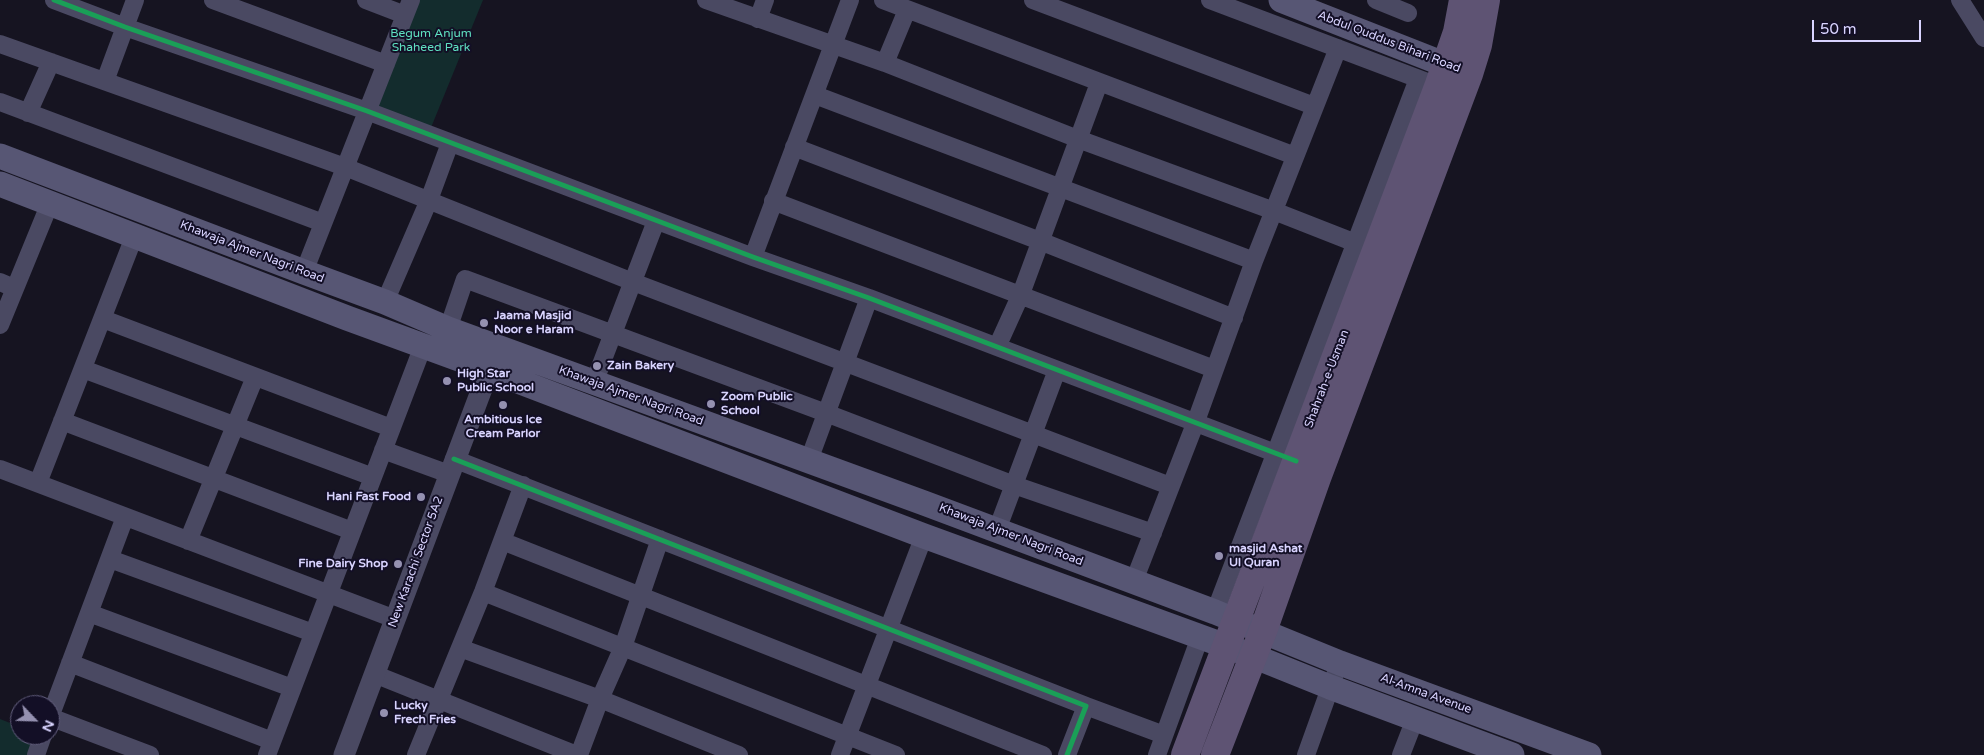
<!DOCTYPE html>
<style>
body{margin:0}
#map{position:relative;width:1984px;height:755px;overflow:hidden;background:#161421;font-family:"Varela Round",sans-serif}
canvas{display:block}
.north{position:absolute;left:10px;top:695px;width:50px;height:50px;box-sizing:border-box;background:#130f26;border:1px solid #625e7d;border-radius:50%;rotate:114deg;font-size:14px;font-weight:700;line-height:20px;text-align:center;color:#d9d4ff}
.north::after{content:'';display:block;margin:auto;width:18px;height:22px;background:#9591b1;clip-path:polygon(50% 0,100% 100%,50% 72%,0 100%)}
.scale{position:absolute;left:1812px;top:20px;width:109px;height:22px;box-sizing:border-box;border:2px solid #d9d4ff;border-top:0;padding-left:6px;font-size:15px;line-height:18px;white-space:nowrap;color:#d9d4ff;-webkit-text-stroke:4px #130f26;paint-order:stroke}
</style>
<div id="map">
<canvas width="1984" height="755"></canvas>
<div class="north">N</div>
<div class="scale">50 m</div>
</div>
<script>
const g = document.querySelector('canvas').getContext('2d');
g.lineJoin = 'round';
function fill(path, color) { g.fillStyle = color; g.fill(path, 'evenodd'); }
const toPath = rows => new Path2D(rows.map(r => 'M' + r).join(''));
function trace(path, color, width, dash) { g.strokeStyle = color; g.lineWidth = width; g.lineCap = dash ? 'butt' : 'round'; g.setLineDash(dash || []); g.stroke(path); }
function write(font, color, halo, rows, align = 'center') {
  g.font = font + ' "Varela Round",sans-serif'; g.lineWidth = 4; g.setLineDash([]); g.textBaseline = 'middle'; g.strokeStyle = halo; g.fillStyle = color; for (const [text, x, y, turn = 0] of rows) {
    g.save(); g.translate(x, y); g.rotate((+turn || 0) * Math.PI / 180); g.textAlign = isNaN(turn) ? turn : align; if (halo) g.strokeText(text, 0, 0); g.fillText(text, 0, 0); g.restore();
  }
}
fill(toPath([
 [411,0,483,0,428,135,367,111],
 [0,719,20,727,20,735,40,735,35,755,0,755]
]), '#132c2d');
trace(toPath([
 [54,0,125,27,367,111,753,257,869,298,1296,461],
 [213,0,386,64],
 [366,0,405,15],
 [706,0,885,63,1078,139,1274,211,1376,251],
 [883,0,1295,156],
 [1033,0,1314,106],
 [1210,0,1427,82],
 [1376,0,1408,13],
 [1960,0,1984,38],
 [758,19,765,0],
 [0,44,345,167,633,282,1170,486],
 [885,63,907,10],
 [105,81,135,0],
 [815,95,1254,261],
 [0,102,323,223],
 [28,113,51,62],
 [794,147,1040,241,1234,318],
 [773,201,1214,369],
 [753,257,850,0],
 [304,272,411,0],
 [0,282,14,288],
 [385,302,429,200,450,143],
 [103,319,391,428],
 [0,325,50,203],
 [448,329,465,279,826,413,1014,485,1153,533],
 [997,347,1021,294,1099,83],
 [83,369,373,477],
 [594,383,656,221],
 [62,421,352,531],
 [383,450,449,474],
 [454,459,1086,706,1067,755],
 [809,460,869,298],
 [0,469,395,619],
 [38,483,134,237],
 [125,517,50,717,150,755],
 [997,530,1057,370],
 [188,541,255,377],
 [502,541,1043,755],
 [110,559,313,633],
 [1134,581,1195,424,1254,261,1338,48],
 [483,592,896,755],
 [1215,612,1418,79],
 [89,613,292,688],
 [460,648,600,699,739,755],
 [70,663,272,741],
 [374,674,577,755],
 [1086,706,1164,735],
 [36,755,43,735],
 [267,755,423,346],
 [416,755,483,592,523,485],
 [579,755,600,699,623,647,660,539],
 [840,755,924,536],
 [1157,755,1200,637],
 [1306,755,1334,677],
 [1401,755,1415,719]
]), '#4a4962', 18);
trace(toPath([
 [344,755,489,370]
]), '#4a4962', 21);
trace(toPath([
 [1281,0,1464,72],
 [0,156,304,272,385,302,448,329,924,503,1215,612,1340,663,1589,755],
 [0,184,347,318,489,370,924,536,1253,656,1330,687,1512,755]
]), '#575674', 25);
trace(toPath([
 [1185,755,1438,87,1457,32,1463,0],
 [1215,755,1263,631,1317,478,1469,74,1478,45,1486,0]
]), '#5e5373', 28);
trace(toPath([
 [54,0,125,27,367,111,753,257,869,298,1296,461],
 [454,459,1086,706,1067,755]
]), '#1a9f57', 5);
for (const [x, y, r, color] of [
 [484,323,5,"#9591b1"],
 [597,366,5,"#9591b1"],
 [447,381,5,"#9591b1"],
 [711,404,5,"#9591b1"],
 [503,405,5,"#9591b1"],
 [421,497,5,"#9591b1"],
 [1219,556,5,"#9591b1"],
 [398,564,5,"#9591b1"],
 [384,713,5,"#9591b1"]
]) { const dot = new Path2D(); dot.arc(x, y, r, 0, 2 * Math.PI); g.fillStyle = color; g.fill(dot); trace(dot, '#130f26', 2); }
write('12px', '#5fe0c0', '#130f26', [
 ["Begum Anjum",431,34],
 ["Shaheed Park",431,48]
]);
write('12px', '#d9d4ff', '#130f26', [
 ["Abdul Quddus Bihari Road",1389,42,21],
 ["Khawaja Ajmer Nagri Road",252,252,21],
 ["Shahrah-e-Usman",1327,379,-69],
 ["Khawaja Ajmer Nagri Road",631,396,20],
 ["Khawaja Ajmer Nagri Road",1011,535,21],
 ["New Karachi Sector 5A2",416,562,-70],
 ["Al-Amna Avenue",1426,694,20]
]);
write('bold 12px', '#d9d4ff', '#130f26', [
 ["Jaama Masjid",494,316],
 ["Noor e Haram",494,330],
 ["Zain Bakery",607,366],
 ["High Star",457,374],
 ["Public School",457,388],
 ["Zoom Public",721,397],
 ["School",721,411],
 ["Ambitious Ice",503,420,"center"],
 ["Cream Parlor",503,434,"center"],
 ["Hani Fast Food",411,497,"right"],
 ["masjid Ashat",1229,549],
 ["Ul Quran",1229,563],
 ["Fine Dairy Shop",388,564,"right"],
 ["Lucky",394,706],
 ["Frech Fries",394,720]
], 'left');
</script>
